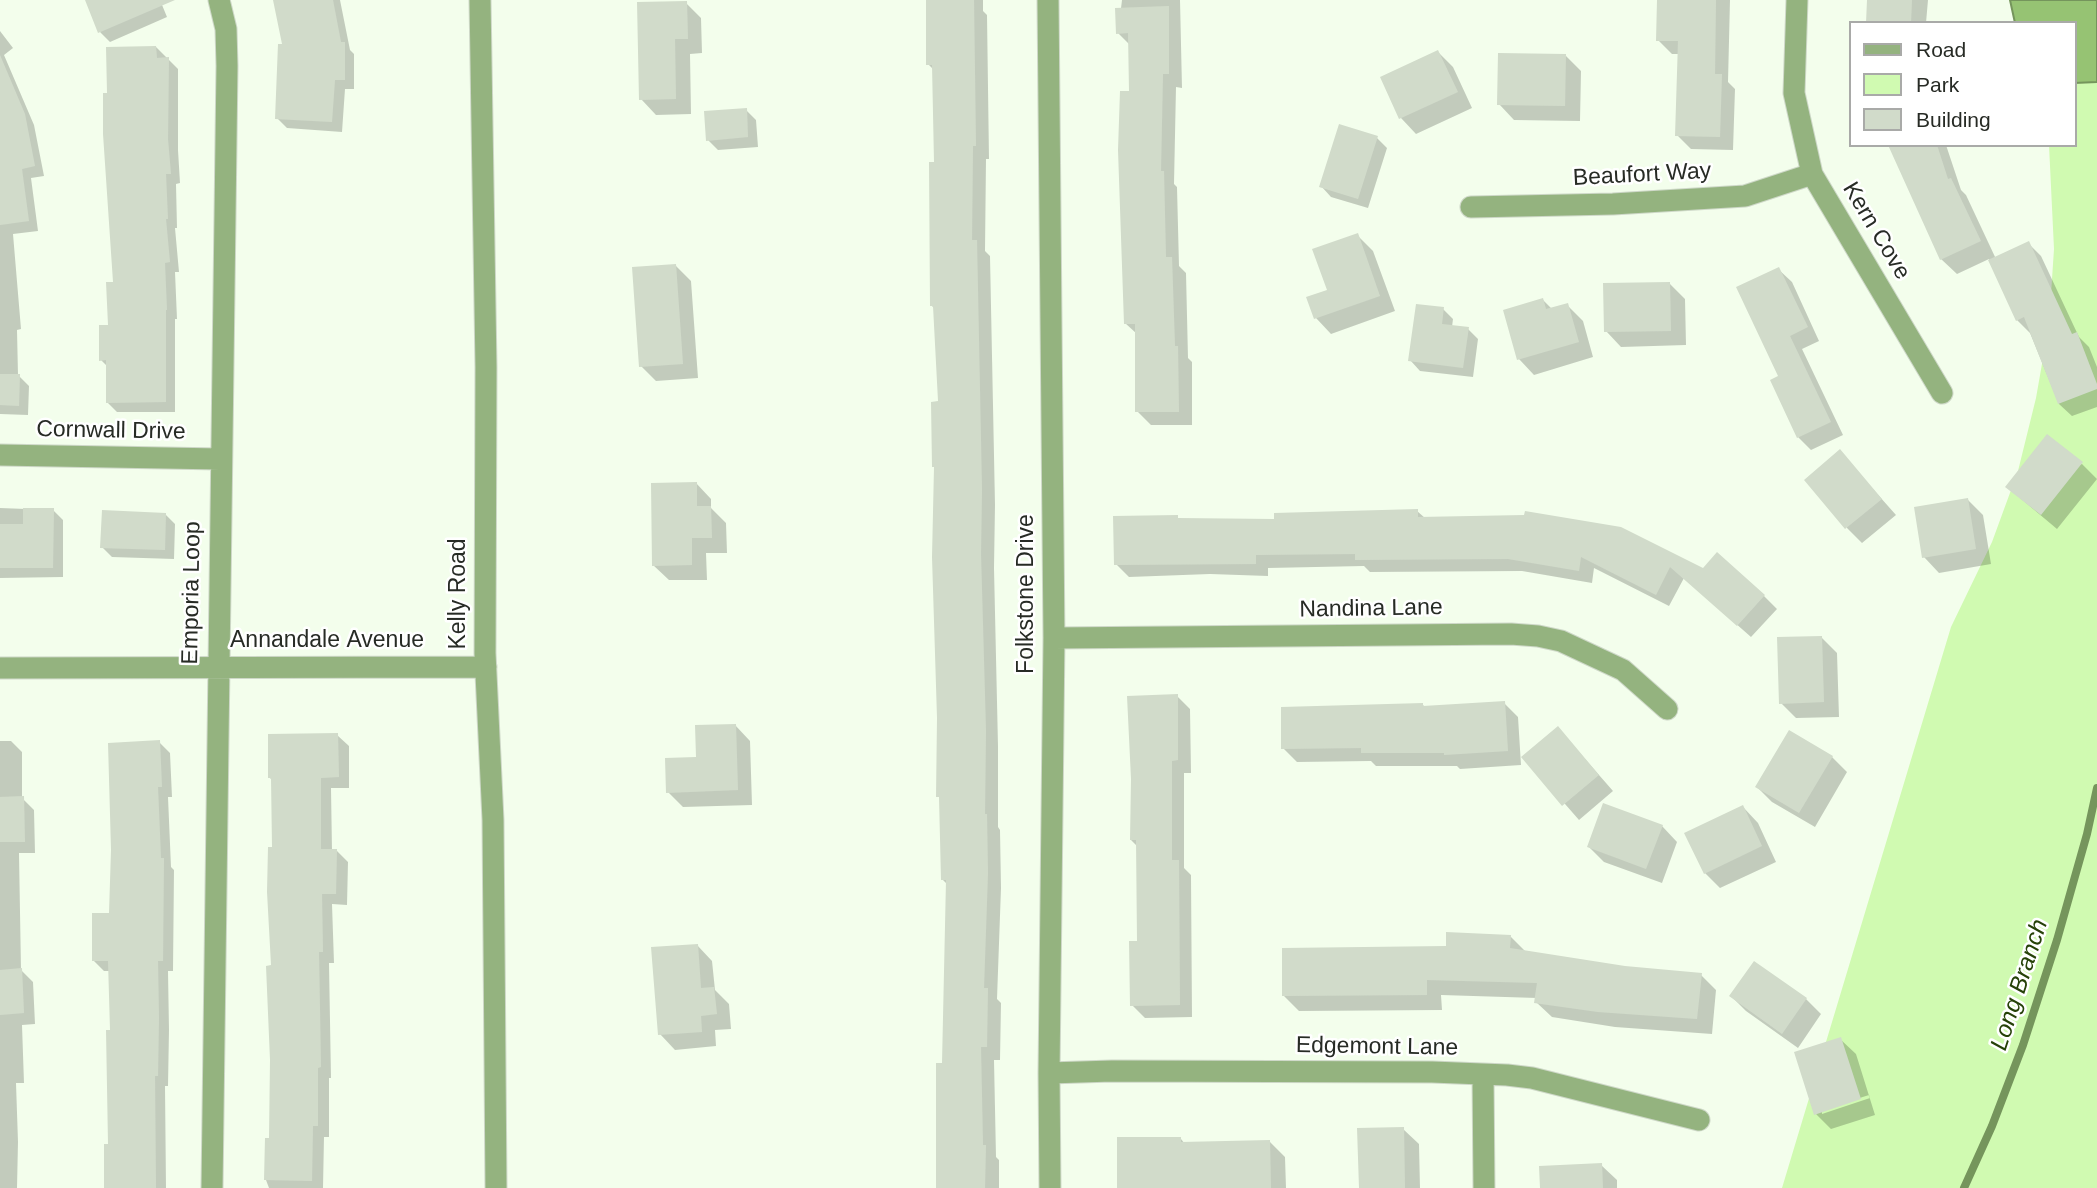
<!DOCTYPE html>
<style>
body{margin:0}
#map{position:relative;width:2097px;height:1188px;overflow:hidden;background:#f3feec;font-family:Helvetica,sans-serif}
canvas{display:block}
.legend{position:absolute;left:1849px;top:21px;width:228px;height:126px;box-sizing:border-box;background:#fff;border:2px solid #a9aaa8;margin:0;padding:9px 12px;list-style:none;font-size:21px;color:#272b25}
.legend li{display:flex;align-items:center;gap:14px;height:35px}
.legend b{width:35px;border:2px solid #a9aaa8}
</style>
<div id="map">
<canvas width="2097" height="1188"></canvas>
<ul class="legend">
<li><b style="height:9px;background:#94b37f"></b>Road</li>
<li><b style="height:19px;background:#d0fab1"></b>Park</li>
<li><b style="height:19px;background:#d1dbca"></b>Building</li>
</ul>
</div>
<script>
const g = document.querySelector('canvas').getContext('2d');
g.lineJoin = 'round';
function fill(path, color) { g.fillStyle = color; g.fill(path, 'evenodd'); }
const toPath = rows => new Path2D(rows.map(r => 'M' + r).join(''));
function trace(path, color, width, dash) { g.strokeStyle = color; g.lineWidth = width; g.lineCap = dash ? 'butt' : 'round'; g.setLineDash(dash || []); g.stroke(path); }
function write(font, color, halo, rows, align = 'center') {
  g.font = font + ' Helvetica,sans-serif'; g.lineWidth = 5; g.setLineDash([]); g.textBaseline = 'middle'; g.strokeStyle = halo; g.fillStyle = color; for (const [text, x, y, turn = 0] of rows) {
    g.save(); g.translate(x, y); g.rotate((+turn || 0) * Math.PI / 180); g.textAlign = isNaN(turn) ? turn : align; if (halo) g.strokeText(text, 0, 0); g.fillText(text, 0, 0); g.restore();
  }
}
fill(toPath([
 [2097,82,2097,1188,1782,1188,1951,627,1992,542,2018,471,2036,398,2049,324,2054,249,2049,145,2074,145,2074,83]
]), '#d0fab1');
const water = toPath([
 [2010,0,2097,0,2097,82,2074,83,2074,23,2015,23,2010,0]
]);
fill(water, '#96c373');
trace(water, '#75955c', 2);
fill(toPath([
 [87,0,160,0,167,17,110,42,100,32],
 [275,0,340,0,350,50,354,54,354,89,345,89,342,132,287,128,277,118,284,45],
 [928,0,983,0,983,11,987,15,989,159,986,159,985,251,990,256,995,505,994,568,998,746,998,827,1000,830,1001,888,997,999,1001,1003,1000,1060,994,1060,996,1157,999,1160,999,1188,938,1188,944,1064,948,885,942,879,941,799,938,796,939,403,935,309,932,306,936,163,934,70,928,64],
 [1122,0,1180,0,1182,88,1176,87,1174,184,1177,187,1179,266,1186,273,1188,358,1192,362,1192,425,1151,425,1137,411,1137,334,1125,323,1130,45,1118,33],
 [1659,0,1730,0,1728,82,1735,89,1733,150,1691,149,1677,135,1680,54,1672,54,1658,40],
 [1869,0,1928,0,1926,23,1867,23],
 [686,3,701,18,702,53,690,54,691,114,656,115,641,99],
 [0,31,13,48,4,55,34,125,44,176,31,178,38,231,13,234,21,329,17,330,18,375,29,386,28,415,0,414],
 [156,47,178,69,178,150,180,183,176,184,177,228,175,228,179,272,175,272,177,319,175,319,175,412,117,412,107,402,108,367,101,360,109,326,115,283,109,94],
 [1438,52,1453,67,1472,108,1416,134,1401,118,1382,78],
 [1566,56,1581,71,1580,121,1514,120,1499,104],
 [746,110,756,120,758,147,718,150,708,140],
 [1377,138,1387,148,1368,208,1331,197,1321,186],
 [1890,145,1946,145,1961,190,1966,195,1996,259,2028,243,2041,256,2079,337,2089,347,2097,367,2097,407,2072,416,2059,404,2030,333,2017,320,1989,259,1957,274,1941,259],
 [1357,235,1373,251,1395,311,1331,334,1316,318,1309,298,1329,291],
 [676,266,691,281,698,378,656,381,641,366],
 [1778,269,1792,282,1819,341,1802,349,1843,435,1811,450,1798,437,1780,377],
 [1670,284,1685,299,1686,345,1621,347,1606,331],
 [1543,300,1552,309,1567,305,1583,321,1593,357,1534,375,1519,359],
 [1443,309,1453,319,1452,327,1468,329,1478,339,1473,377,1420,371,1410,360],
 [1840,452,1896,515,1862,543,1847,528],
 [2082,464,2097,479,2057,529,2007,487],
 [696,483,711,499,711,508,726,523,727,553,706,553,707,580,669,580,653,565],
 [1968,500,1983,515,1991,564,1939,573,1924,557],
 [0,508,53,510,63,520,63,577,0,578],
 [1417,511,1425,518,1703,571,1764,596,1777,609,1751,637,1684,578,1669,606,1594,568,1592,583,1522,571,1370,572,1364,566,1268,568,1268,576,1210,574,1129,577,1116,564,1177,517,1180,520,1276,521],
 [165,514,175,524,174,559,112,557,102,547],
 [1821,637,1837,653,1839,717,1796,718,1781,703],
 [1177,696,1190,709,1191,773,1184,773,1184,868,1191,875,1192,1017,1145,1018,1132,1005,1138,943,1138,847,1131,840],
 [1504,703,1518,717,1521,765,1460,769,1457,766,1376,766,1371,761,1297,762,1283,748,1423,705,1426,708],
 [735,725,750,741,752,805,683,807,668,792],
 [1558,728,1613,791,1579,820,1524,757],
 [337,735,349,746,349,788,331,788,332,851,337,851,348,862,347,905,332,904,334,963,329,963,331,1078,329,1078,329,1137,324,1137,323,1188,269,1188,266,1180,271,1139,274,849,273,781,270,778],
 [0,741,11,741,22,752,22,798,34,810,35,853,19,853,21,970,33,982,35,1024,22,1025,24,1083,16,1083,18,1142,17,1188,0,1188],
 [159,742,170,753,172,797,168,797,171,867,174,870,173,971,168,971,169,1030,168,1086,165,1086,166,1188,107,1188,112,1031,110,971,104,971,93,960,111,915],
 [1832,757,1847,772,1815,827,1772,802,1757,787],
 [1743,807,1758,823,1776,862,1720,888,1705,873],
 [1662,826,1677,842,1662,883,1604,862,1589,847],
 [1510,936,1526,952,1625,967,1701,975,1716,990,1712,1034,1615,1027,1552,1017,1536,1002,1537,998,1441,995,1442,1010,1299,1011,1284,996,1448,947],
 [697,945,712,961,715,990,729,1004,731,1029,715,1030,716,1046,675,1050,660,1034],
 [1731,996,1806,999,1821,1014,1798,1048,1746,1011],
 [1840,1039,1856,1054,1875,1115,1831,1129,1816,1114],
 [1869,1095,1870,1098,1822,1114,1822,1110],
 [1403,1129,1419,1144,1420,1188,1361,1188],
 [1181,1139,1185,1144,1270,1142,1285,1157,1286,1188,1119,1188],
 [1601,1165,1617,1180,1617,1188,1541,1188]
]), '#0003');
trace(toPath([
 [1964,1188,1992,1126,2023,1045,2057,940,2087,834,2097,788]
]), '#75955c', 8);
fill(toPath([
 [85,0,175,0,98,33],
 [273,0,333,0,341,42,345,42,345,80,335,80,332,122,275,119,278,44,282,44],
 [926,0,974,0,976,146,973,146,972,240,977,240,982,490,981,554,986,731,985,814,987,814,988,873,984,988,988,988,987,1047,981,1047,983,1145,986,1145,985,1188,936,1188,936,1063,942,1063,946,880,941,880,939,797,936,797,937,718,932,557,934,467,932,467,931,402,938,401,933,306,930,306,929,162,934,162,932,65,926,65],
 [1657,0,1716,0,1715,74,1722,74,1720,137,1675,136,1678,41,1656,41],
 [1867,0,1912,0,1911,23,1866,23],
 [687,1,688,39,675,39,676,99,639,100,637,2],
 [1169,6,1169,74,1163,74,1161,171,1164,171,1166,257,1172,257,1175,346,1178,346,1179,412,1135,412,1135,324,1124,324,1118,150,1120,91,1129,91,1128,33,1116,34,1115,8],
 [156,46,157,58,169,57,168,139,171,174,166,174,168,219,166,219,170,262,165,263,167,310,166,310,166,402,106,403,106,360,99,361,99,325,108,325,106,282,113,282,103,134,103,93,107,93,106,47],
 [1438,50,1458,92,1399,119,1380,77],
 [1498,53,1566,54,1565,106,1497,105],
 [0,55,25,114,35,166,22,169,29,221,0,225],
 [747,108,748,137,706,141,704,111],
 [1339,124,1378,136,1358,199,1319,187],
 [1888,145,1937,145,1948,179,1951,178,1981,241,1940,260],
 [1358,233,1380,296,1314,319,1306,297,1327,290,1312,249],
 [2029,241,2072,334,2077,332,2097,384,2097,389,2058,404,2024,317,2016,321,1988,260],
 [676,264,683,364,639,367,632,267],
 [1779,267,1808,327,1790,336,1831,422,1797,438,1770,380,1778,376,1736,287],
 [1670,282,1671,331,1604,332,1603,283],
 [1543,298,1546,309,1568,303,1579,342,1517,360,1503,310],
 [1416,304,1444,307,1442,324,1469,327,1463,368,1408,361],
 [0,374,20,374,19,406,0,405],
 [2047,434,2083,462,2041,515,2005,487],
 [1840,449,1882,499,1845,529,1804,480],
 [697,482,697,506,711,506,712,538,692,538,692,565,652,566,651,483],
 [1968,498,1976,549,1922,558,1914,507],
 [23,508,54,508,53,568,0,568,0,524,23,524],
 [1418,509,1418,517,1524,515,1525,511,1621,527,1703,568,1717,552,1765,595,1737,626,1670,567,1656,595,1581,557,1579,571,1508,559,1355,560,1355,554,1256,555,1256,564,1114,565,1113,516,1178,515,1178,518,1274,519,1274,513],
 [102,510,166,513,165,550,100,548],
 [1822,636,1824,702,1779,704,1777,637],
 [1178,694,1178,760,1172,761,1172,860,1179,860,1180,1005,1130,1006,1129,941,1137,941,1136,840,1130,840,1131,779,1127,696],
 [1505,701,1508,751,1444,755,1444,753,1361,753,1361,748,1281,749,1281,707,1423,703,1423,706],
 [736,724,738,790,666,793,665,758,696,757,695,725],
 [1558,726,1599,775,1562,806,1521,757],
 [1789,730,1833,756,1799,813,1755,787],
 [338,733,339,777,321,778,321,849,337,849,336,894,322,894,323,952,319,952,321,1067,318,1068,318,1126,313,1126,312,1181,264,1180,265,1138,269,1138,270,1060,266,966,271,965,267,892,268,847,272,847,271,778,268,778,268,734],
 [160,740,162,787,158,787,161,858,164,858,163,961,158,961,159,1018,158,1076,155,1076,156,1188,104,1188,104,1144,108,1144,106,1030,110,1030,108,961,92,961,92,913,109,913,111,850,108,743],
 [24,796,25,842,0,842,0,797],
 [1603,803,1663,825,1646,869,1587,847],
 [1743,805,1762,846,1704,874,1684,833],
 [1446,932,1511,935,1510,948,1625,966,1702,973,1697,1019,1598,1012,1534,1003,1537,983,1427,980,1427,995,1282,996,1282,948,1446,946],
 [698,944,701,988,714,987,717,1014,701,1016,702,1032,658,1035,651,947],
 [1754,961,1807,998,1782,1034,1729,996],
 [22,968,24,1013,0,1015,0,970],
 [1841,1037,1861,1099,1814,1115,1794,1052],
 [1404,1127,1405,1188,1359,1188,1357,1128],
 [1117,1137,1181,1137,1181,1142,1270,1140,1271,1188,1117,1188],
 [1602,1163,1603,1188,1540,1188,1539,1166]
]), '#d1dbca');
const minor = toPath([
 [480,0,486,367,485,653,493,820,496,1188],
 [1048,0,1054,638,1049,1073,1050,1188],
 [1797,0,1794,93,1812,174,1942,393],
 [1471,207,1613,204,1745,196,1812,174],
 [0,455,220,459],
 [1054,638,1511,634,1538,636,1561,641,1623,670,1667,709],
 [0,668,486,667],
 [1049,1073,1112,1071,1432,1072,1507,1075,1532,1078,1699,1120],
 [1483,1075,1484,1188],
 [212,1188,227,66,226,29,219,0]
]);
trace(minor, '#ced8c8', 23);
trace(minor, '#94b37f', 21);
write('23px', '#272b25', '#fff', [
 ["Beaufort Way",1642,175,-3],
 ["Kern Cove",1876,231,59],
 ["Cornwall Drive",111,431,1],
 ["Emporia Loop",192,593,-89],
 ["Kelly Road",459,594,-90],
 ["Folkstone Drive",1027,594,-90],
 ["Nandina Lane",1371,609,-1],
 ["Annandale Avenue",327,641],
 ["Edgemont Lane",1377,1047,1]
]);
write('italic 24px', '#264208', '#fff', [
 ["Long Branch",2020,985,-72]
]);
</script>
